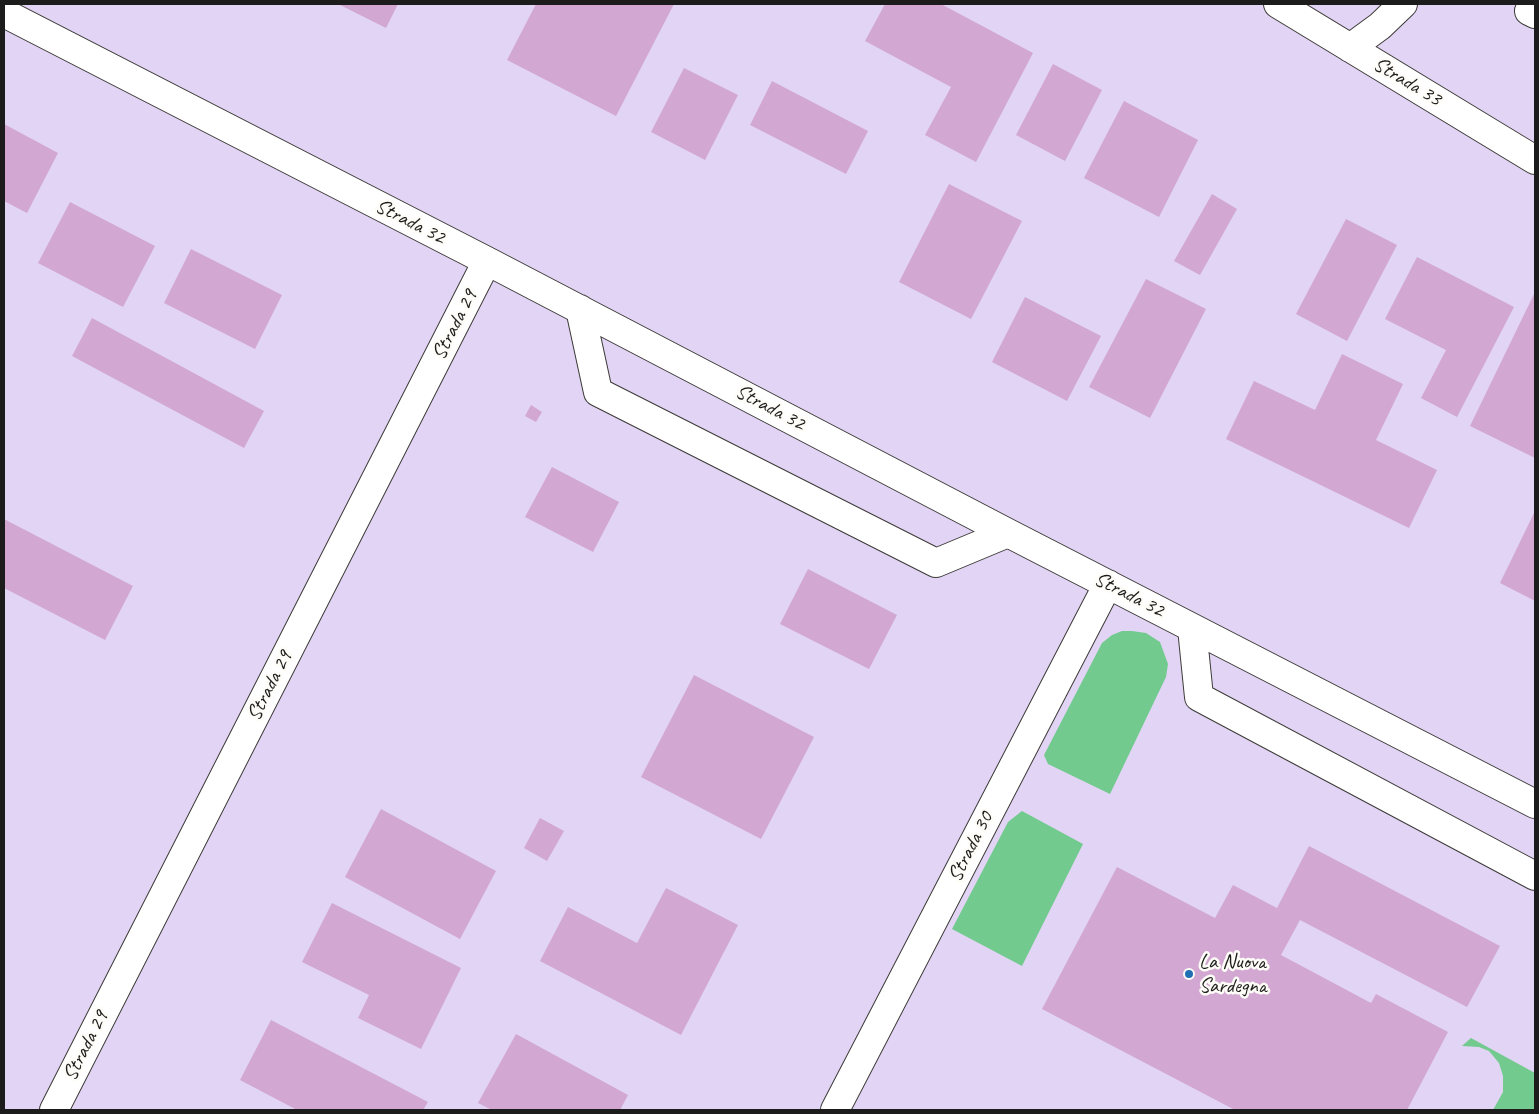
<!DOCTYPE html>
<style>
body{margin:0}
#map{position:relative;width:1539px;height:1114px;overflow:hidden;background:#f7ebd8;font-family:Caveat,sans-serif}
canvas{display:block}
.frame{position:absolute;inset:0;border:5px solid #1c1c1c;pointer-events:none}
</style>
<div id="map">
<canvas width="1539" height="1114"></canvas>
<div class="frame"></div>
</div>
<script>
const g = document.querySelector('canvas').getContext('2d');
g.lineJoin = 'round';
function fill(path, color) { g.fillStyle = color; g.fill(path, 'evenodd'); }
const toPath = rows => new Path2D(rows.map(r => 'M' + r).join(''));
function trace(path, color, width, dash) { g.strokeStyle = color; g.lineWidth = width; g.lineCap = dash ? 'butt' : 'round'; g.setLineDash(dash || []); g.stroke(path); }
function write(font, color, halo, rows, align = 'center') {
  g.font = font + ' Caveat,sans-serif'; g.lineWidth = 5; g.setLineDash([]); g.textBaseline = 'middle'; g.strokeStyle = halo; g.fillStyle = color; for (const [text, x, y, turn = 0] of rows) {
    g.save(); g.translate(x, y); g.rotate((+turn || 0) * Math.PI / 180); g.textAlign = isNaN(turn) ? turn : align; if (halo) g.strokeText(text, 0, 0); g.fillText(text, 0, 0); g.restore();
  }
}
fill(toPath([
 [4,4,1535,4,1535,1110,4,1110]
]), '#e1d4f4');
fill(toPath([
 [1122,631,1132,631,1146,633,1160,642,1168,664,1166,677,1110,794,1048,764,1044,755,1102,643,1112,635],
 [1022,811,1083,844,1022,966,952,929,1008,822],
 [1471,1038,1535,1073,1535,1110,1493,1110,1503,1092,1503,1076,1499,1063,1489,1051,1479,1047,1462,1046]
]), '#73ca8f');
fill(toPath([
 [338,4,398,4,386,28],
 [536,4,674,4,616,116,507,60],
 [885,4,941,4,1033,53,976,162,925,135,951,87,865,41],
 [1053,64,1102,90,1065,161,1016,135],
 [684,68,738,95,705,160,651,132],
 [772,81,868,131,846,174,750,125],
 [1124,101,1198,140,1159,217,1084,178],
 [4,124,58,153,27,213,4,201],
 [949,184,1022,221,971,319,899,282],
 [1212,194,1237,209,1200,275,1174,261],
 [70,202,155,246,123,307,38,263],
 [1346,219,1397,245,1347,341,1296,314],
 [191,249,282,295,255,349,164,303],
 [1417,257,1514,307,1457,417,1421,398,1446,350,1385,319],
 [1146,279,1206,309,1150,418,1089,387],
 [1535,292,1535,458,1470,426],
 [1025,297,1101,336,1067,401,992,362],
 [92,318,264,411,244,448,72,356],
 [1342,354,1403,384,1376,440,1437,470,1409,528,1226,439,1254,381,1315,410],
 [531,405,542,412,536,422,525,416],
 [552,467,619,502,593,552,525,517],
 [1535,511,1535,601,1500,583],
 [4,519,133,586,105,640,4,588],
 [808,569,897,615,869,669,780,624],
 [694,675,814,737,761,839,641,777],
 [381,809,496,871,460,939,345,877],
 [540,818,564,831,547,861,524,848],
 [1309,846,1500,946,1467,1007,1300,920,1281,955,1371,1003,1376,994,1448,1032,1407,1110,1235,1110,1042,1009,1117,867,1215,918,1233,885,1277,908],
 [666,888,738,925,681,1035,540,961,568,907,637,943],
 [332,903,461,968,421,1049,358,1018,369,995,302,962],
 [271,1020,428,1102,423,1110,297,1110,240,1080],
 [516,1034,628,1095,620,1110,492,1110,478,1103]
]), '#d2a8d2');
const minor = toPath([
 [1278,4,1535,160],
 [1529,11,1535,14],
 [4,13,487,261,1008,533,1535,804],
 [1350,48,1380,26,1403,4],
 [580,309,598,392,936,563,1008,533],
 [1192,628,1199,697,1535,876],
 [54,1110,487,261],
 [835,1110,1108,584]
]);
trace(minor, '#3d3b38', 30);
trace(minor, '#fff', 28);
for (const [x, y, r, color] of [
 [1189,974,5,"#1f6fb2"]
]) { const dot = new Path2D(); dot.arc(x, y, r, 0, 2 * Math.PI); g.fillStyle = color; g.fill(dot); trace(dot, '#fdfcf7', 2); }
write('21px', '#1c1c1c', '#fdfcf7', [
 ["Strada 33",1407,82,31],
 ["Strada 32",410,222,27],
 ["Strada 29",455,325,-63],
 ["Strada 32",770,408,28],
 ["Strada 32",1129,595,27],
 ["Strada 29",270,686,-63],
 ["Strada 30",971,847,-63],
 ["Strada 29",86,1046,-63]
]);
write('21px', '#1c1c1c', '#fdfcf7', [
 ["La Nuova",1199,962],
 ["Sardegna",1199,986]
], 'left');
</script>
